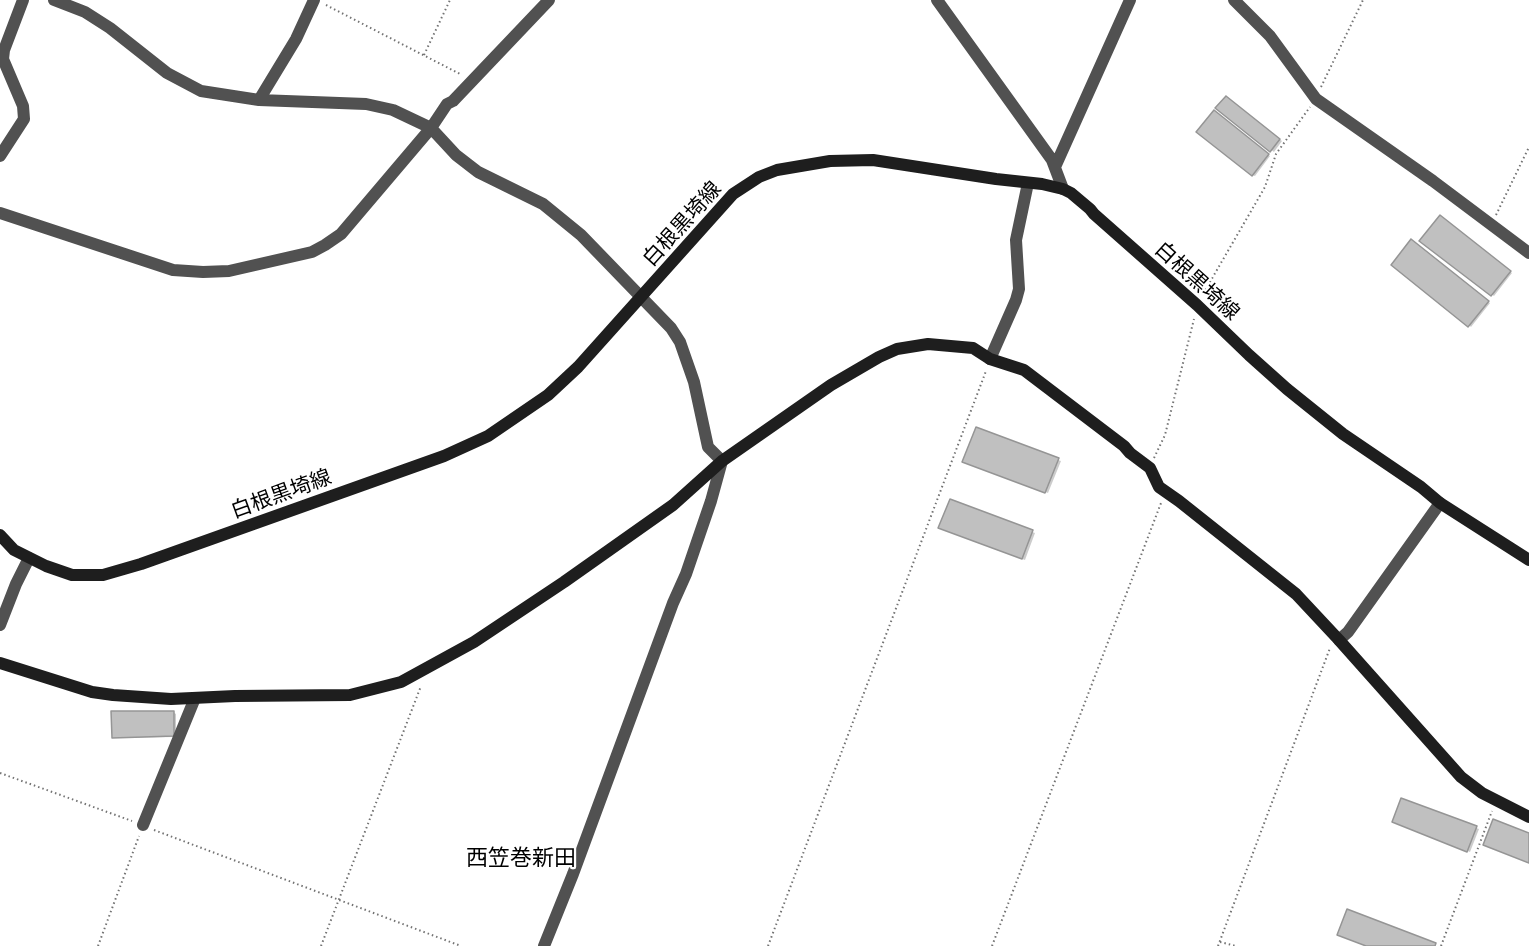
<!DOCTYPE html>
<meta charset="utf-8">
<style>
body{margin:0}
canvas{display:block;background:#fff}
</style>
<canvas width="1529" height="946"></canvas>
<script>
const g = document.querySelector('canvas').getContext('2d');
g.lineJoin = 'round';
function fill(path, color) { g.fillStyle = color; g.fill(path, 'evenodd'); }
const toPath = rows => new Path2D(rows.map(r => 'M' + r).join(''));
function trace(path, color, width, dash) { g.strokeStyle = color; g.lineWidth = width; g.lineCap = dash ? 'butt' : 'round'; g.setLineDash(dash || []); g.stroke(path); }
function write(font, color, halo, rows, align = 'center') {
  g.font = font + ' "Golos Text","Noto Sans JP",sans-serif'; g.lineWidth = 4.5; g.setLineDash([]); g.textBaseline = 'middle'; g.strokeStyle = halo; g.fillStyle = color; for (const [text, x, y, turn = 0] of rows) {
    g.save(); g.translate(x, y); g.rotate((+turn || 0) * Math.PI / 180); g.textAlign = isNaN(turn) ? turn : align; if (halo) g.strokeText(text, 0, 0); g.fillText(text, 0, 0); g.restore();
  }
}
fill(toPath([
 [1228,99,1282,141,1274,152,1217,108],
 [1217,113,1270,156,1255,176,1252,175],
 [1442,218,1512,273,1494,296,1421,240],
 [1414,242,1490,303,1471,327,1469,325],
 [1058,460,1061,461,1048,493,966,462],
 [951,501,1035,533,1025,560,943,529],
 [173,712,176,714,176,737,116,738,114,737],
 [1402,800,1479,829,1470,852,1396,822]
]), '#0003');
const building = toPath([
 [1226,96,1280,139,1270,152,1215,108,1226,96],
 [1214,110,1269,154,1252,176,1196,132,1214,110],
 [1440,215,1511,271,1491,296,1419,241,1440,215],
 [1411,239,1489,301,1468,327,1391,265,1411,239],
 [976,427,1059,458,1045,493,962,462,976,427],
 [950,499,1033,530,1022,559,938,528,950,499],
 [111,711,174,711,174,736,112,738,111,711],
 [1401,798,1477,826,1467,852,1392,822,1401,798],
 [1493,819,1529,833,1529,863,1483,845,1493,819],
 [1347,909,1436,943,1435,946,1366,946,1337,935,1347,909]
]);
fill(building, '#c0c0c0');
trace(building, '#959595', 1.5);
trace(toPath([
 [326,5,462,75],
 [424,55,450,0],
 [1321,87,1363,0],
 [1496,215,1529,147],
 [1203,294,1265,187,1276,154,1310,107],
 [1154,458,1165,435,1194,319],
 [0,773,132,821],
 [154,830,461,946],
 [1220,942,1236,946],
 [98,946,139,836],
 [321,946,421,686],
 [768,946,986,371],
 [992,946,1161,503],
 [1218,946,1330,648],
 [1441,946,1492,811]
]), '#737373', 2, [1.5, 3]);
trace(toPath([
 [54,0,85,12,110,28,167,73,201,91,259,100,366,104,393,110,431,128,456,155,478,172,543,204,581,235,671,328,680,342,694,382,708,447,722,461,711,501,686,574,673,603,573,874,544,946],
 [937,0,1052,160,1063,189],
 [1234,0,1270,36,1316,99,1433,181,1529,253],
 [259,100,296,39,314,0],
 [0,156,24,119,23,106,3,59,4,50,23,0],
 [1055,167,1130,0],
 [0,213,173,270,203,272,229,271,312,252,325,245,341,234,431,128,447,104,453,101,549,0],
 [990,359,1016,300,1019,289,1016,240,1028,183],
 [0,625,16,584,29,558],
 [1339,640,1348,632,1440,503],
 [143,825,195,698]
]), '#515151', 12);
trace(toPath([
 [0,535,14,550,46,566,72,575,103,575,141,564,444,456,488,436,548,395,578,367,733,194,759,177,777,170,830,161,873,160,996,179,1042,184,1063,189,1071,193,1090,209,1094,214,1197,305,1249,355,1287,389,1343,434,1421,487,1440,503,1529,560],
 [0,663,92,692,113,695,171,699,235,696,350,695,401,682,474,642,564,582,673,505,722,461,831,385,879,357,897,349,928,344,973,348,990,359,1024,370,1124,446,1130,453,1150,468,1159,487,1179,501,1296,594,1339,640,1461,777,1482,793,1529,817]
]), '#1e1e1e', 12);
write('21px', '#000', '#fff', [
 ["白根黒埼線",682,224,-48],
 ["白根黒埼線",1197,281,42],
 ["白根黒埼線",281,494,-20]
]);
write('22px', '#000', '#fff', [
 ["西笠巻新田",521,858]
]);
</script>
